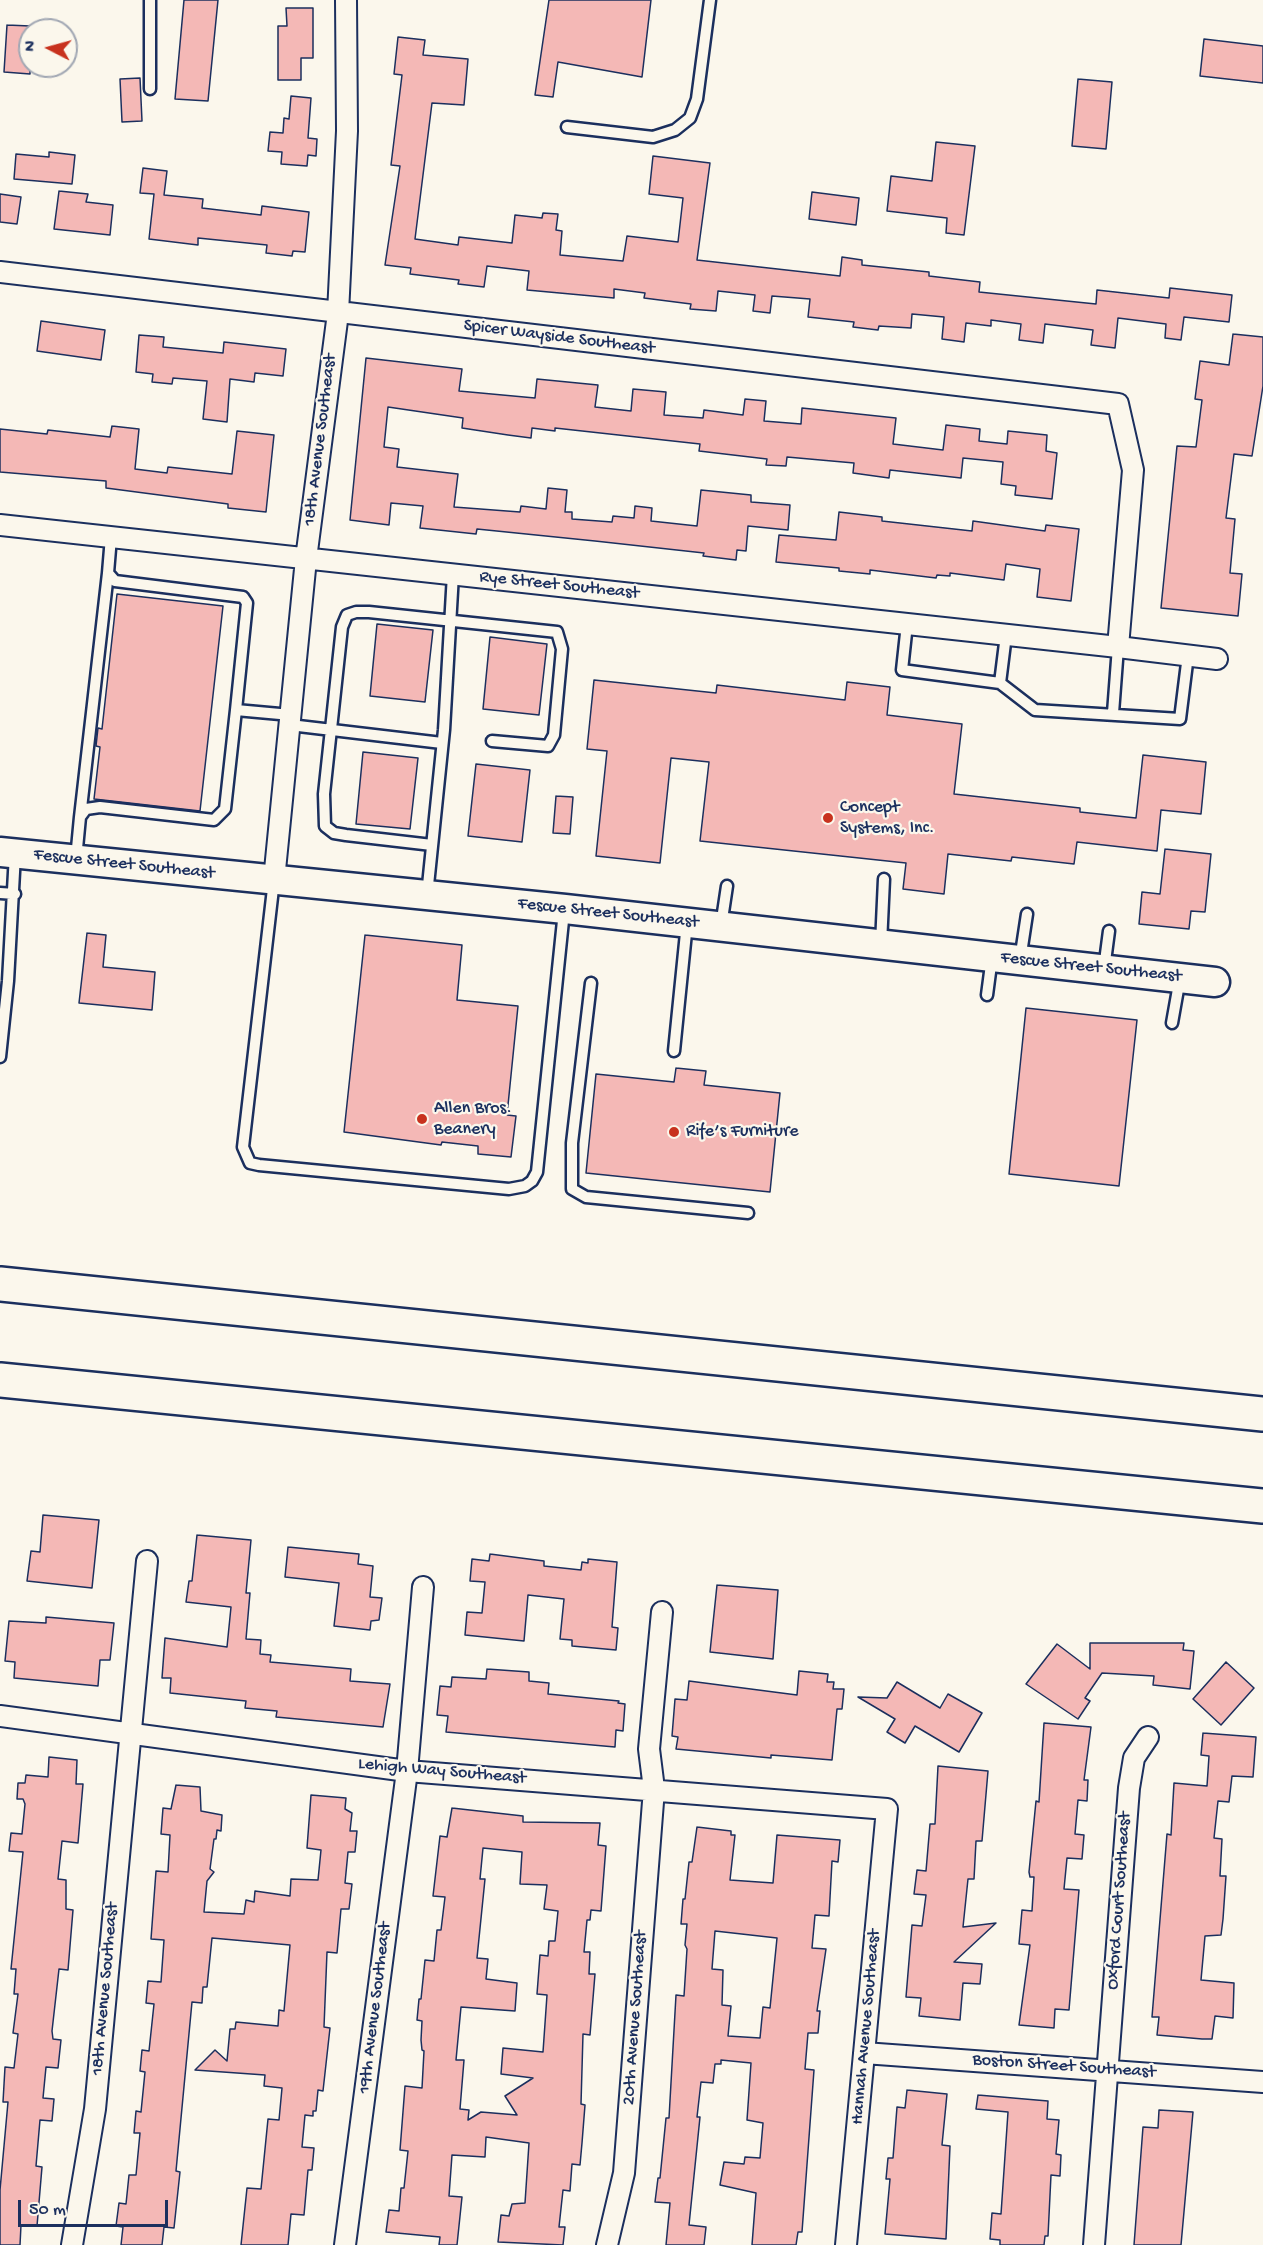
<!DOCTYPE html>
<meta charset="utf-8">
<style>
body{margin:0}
#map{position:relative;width:1263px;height:2245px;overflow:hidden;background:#fbf7ec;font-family:"Gochi Hand",sans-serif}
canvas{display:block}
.north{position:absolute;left:18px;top:18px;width:60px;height:60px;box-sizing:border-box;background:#fbf7ec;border:2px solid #a1a7b3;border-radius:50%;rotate:276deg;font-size:16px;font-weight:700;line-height:24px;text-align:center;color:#1b2f5e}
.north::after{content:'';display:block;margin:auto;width:21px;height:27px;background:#c8321e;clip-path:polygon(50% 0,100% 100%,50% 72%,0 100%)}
.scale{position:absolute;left:18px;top:2200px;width:150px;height:27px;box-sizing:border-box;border:3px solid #1b2f5e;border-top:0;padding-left:8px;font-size:18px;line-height:21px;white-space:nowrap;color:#1b2f5e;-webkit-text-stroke:4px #fbf7ec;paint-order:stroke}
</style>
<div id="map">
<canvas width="1263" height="2245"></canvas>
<div class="north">N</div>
<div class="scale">50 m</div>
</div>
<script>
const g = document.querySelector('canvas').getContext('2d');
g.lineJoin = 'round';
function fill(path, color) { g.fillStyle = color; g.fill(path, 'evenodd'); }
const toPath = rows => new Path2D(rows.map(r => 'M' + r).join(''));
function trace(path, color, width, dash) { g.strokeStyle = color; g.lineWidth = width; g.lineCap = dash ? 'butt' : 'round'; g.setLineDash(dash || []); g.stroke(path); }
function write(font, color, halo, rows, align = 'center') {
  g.font = font + ' "Gochi Hand",sans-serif'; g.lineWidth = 4.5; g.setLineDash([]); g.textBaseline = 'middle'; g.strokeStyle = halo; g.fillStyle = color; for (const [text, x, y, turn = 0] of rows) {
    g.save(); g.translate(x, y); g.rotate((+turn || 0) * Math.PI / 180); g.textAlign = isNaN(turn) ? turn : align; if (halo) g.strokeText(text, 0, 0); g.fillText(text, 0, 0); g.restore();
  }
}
const building = toPath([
 [184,0,218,0,208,101,175,99,184,0],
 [549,0,651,0,642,77,558,62,553,97,535,95,549,0],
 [286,8,313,8,313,58,301,58,301,80,278,80,278,26,287,26,286,8],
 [7,25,30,26,30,74,4,72,7,25],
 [398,37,425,40,423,55,468,59,464,105,432,103,415,239,458,245,459,237,512,243,515,215,542,218,543,213,558,214,556,230,562,231,560,255,623,261,627,236,678,242,683,198,649,194,653,156,710,163,697,260,840,276,842,257,862,260,862,265,929,272,929,276,980,282,979,292,1096,304,1097,290,1169,298,1170,288,1232,295,1229,322,1184,317,1181,340,1165,338,1166,324,1118,318,1115,348,1091,345,1093,330,1045,324,1043,343,1019,340,1021,324,991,320,991,326,966,323,964,342,942,339,944,317,912,314,911,328,879,326,878,330,853,327,854,322,808,317,810,299,772,296,770,313,753,311,755,295,718,291,716,311,690,309,691,304,644,298,645,293,614,289,614,298,527,290,529,271,487,266,484,287,458,284,459,280,410,274,411,268,385,265,400,166,391,165,402,75,394,74,398,37],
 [1204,39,1263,46,1263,83,1200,76,1204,39],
 [140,78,142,121,122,122,120,79,140,78],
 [1078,79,1112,82,1106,149,1072,146,1078,79],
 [291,96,311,98,308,138,317,139,316,156,308,155,307,166,281,164,282,152,268,151,270,132,283,133,284,118,289,119,291,96],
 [936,142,975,146,964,235,946,233,947,218,887,211,891,176,932,181,936,142],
 [49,152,75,155,72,184,14,179,16,154,49,157,49,152],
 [143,168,167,171,164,195,203,199,202,208,261,215,262,206,309,212,305,252,293,251,292,256,266,253,267,245,198,238,198,245,149,239,154,194,140,193,143,168],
 [59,191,88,194,86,202,113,205,110,235,54,229,59,191],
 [812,192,859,198,856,225,809,219,812,192],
 [0,194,21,197,17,224,0,222,0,194],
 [41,321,105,330,101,360,37,351,41,321],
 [1233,334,1263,337,1263,386,1252,456,1234,454,1226,518,1235,519,1230,573,1242,574,1238,616,1161,608,1177,446,1196,447,1202,400,1195,399,1200,361,1229,365,1233,334],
 [139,335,164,337,163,347,223,353,224,342,286,349,283,376,255,373,254,382,230,379,227,422,203,419,207,381,173,378,172,384,152,382,153,374,136,372,139,335],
 [366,358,462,369,459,391,535,398,537,379,598,385,595,407,631,411,633,389,666,392,664,415,703,418,704,410,743,415,745,399,766,401,764,421,801,424,802,408,896,418,893,444,943,450,946,425,980,429,979,441,1007,444,1008,431,1047,435,1046,451,1057,453,1052,499,1015,495,1016,486,1001,484,1003,462,963,458,961,478,890,470,889,478,853,473,854,463,787,457,786,466,766,465,767,459,699,451,700,444,555,428,555,431,532,428,531,438,508,435,462,428,463,418,388,407,384,447,399,449,397,467,458,474,454,507,520,512,521,506,546,509,548,488,567,490,565,512,572,512,572,519,612,522,613,516,634,518,635,506,652,508,651,521,697,526,701,490,751,495,751,502,790,505,788,530,748,526,746,551,737,550,736,560,703,556,704,553,595,541,477,529,476,534,420,528,423,506,391,503,389,525,350,520,366,358],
 [112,426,139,429,135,469,167,473,168,467,232,474,237,431,274,435,266,512,228,508,228,504,106,488,106,481,0,472,0,429,47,434,48,430,110,437,112,426],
 [839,512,882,517,882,521,972,531,973,521,1045,531,1046,525,1079,529,1071,601,1037,597,1040,569,1006,564,1004,580,950,573,950,576,937,575,936,578,870,570,870,574,839,571,839,568,776,562,779,535,836,540,839,512],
 [117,594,223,606,200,811,94,799,100,747,96,746,98,728,102,729,117,594],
 [377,624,433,630,425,702,370,696,377,624],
 [490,637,547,644,539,715,483,709,490,637],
 [594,680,716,693,717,685,845,700,847,682,890,687,887,715,962,724,954,794,1080,808,1080,812,1136,818,1143,755,1206,762,1201,814,1161,810,1157,851,1077,842,1074,864,1012,857,1011,861,948,854,944,894,903,889,906,863,700,841,709,762,671,758,660,863,596,856,607,751,587,749,594,680],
 [363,752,418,758,410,829,356,824,363,752],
 [476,764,530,770,522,842,468,836,476,764],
 [556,796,573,797,570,834,553,833,556,796],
 [1165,849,1211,854,1205,912,1191,911,1189,929,1139,924,1142,892,1160,894,1165,849],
 [87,933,106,935,103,967,155,972,152,1010,79,1003,87,933],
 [365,935,462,945,457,1000,518,1006,507,1115,516,1116,511,1157,478,1154,478,1146,442,1142,441,1145,344,1132,365,935],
 [1026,1008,1137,1020,1119,1186,1009,1174,1026,1008],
 [676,1068,706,1071,704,1085,780,1093,770,1192,586,1173,596,1074,674,1082,676,1068],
 [43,1515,99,1520,92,1588,27,1581,31,1551,40,1552,43,1515],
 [197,1535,251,1540,246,1593,250,1593,246,1639,261,1640,260,1654,271,1655,270,1662,351,1669,350,1681,390,1684,383,1727,276,1717,277,1711,245,1708,246,1701,170,1693,171,1678,162,1678,165,1638,227,1647,231,1607,186,1602,189,1581,192,1581,197,1535],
 [288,1547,359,1554,358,1564,373,1566,370,1597,382,1598,379,1620,371,1621,370,1630,334,1626,339,1583,285,1577,288,1547],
 [490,1554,544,1561,544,1566,581,1570,582,1562,588,1563,588,1559,617,1562,612,1627,618,1628,616,1650,572,1646,572,1640,560,1639,564,1599,528,1595,524,1641,465,1635,467,1612,482,1613,485,1582,470,1581,472,1559,489,1561,490,1554],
 [717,1585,778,1590,773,1659,710,1652,717,1585],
 [46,1617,114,1623,110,1660,100,1660,98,1686,14,1678,15,1662,5,1661,9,1621,46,1623,46,1617],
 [1090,1643,1184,1643,1183,1650,1194,1651,1190,1689,1153,1685,1154,1676,1102,1673,1085,1698,1090,1701,1078,1719,1026,1684,1057,1644,1090,1669,1090,1643],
 [1226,1662,1254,1688,1221,1725,1193,1699,1226,1662],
 [487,1669,529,1672,529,1681,549,1683,548,1694,619,1701,618,1703,625,1704,623,1731,616,1730,615,1747,446,1732,448,1716,437,1715,440,1686,451,1687,452,1677,486,1679,487,1669],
 [799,1671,828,1674,827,1682,834,1682,833,1689,844,1689,842,1709,837,1709,832,1760,771,1755,771,1758,676,1749,678,1737,672,1736,675,1699,687,1700,689,1681,797,1695,799,1671],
 [897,1682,940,1708,948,1694,982,1713,959,1752,915,1726,905,1743,887,1732,895,1719,858,1697,887,1698,897,1682],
 [1044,1723,1091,1727,1084,1780,1088,1780,1087,1801,1078,1800,1075,1834,1084,1835,1082,1859,1067,1858,1064,1889,1079,1890,1069,2010,1055,2009,1054,2028,1019,2025,1030,1945,1019,1944,1022,1910,1032,1911,1034,1877,1030,1877,1029,1872,1036,1801,1039,1802,1044,1723],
 [1203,1733,1256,1737,1253,1777,1232,1776,1229,1802,1218,1801,1214,1838,1222,1839,1220,1876,1226,1876,1223,1919,1221,1935,1205,1936,1201,1980,1234,1983,1233,2018,1215,2016,1212,2039,1202,2039,1157,2035,1159,2017,1152,2017,1167,1834,1171,1835,1174,1783,1207,1786,1209,1756,1201,1755,1203,1733],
 [49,1757,77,1760,76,1784,83,1784,78,1843,62,1841,58,1879,66,1880,66,1909,73,1910,68,1970,59,1969,52,2031,53,2039,61,2040,58,2068,46,2067,43,2098,54,2099,52,2121,40,2120,36,2166,42,2167,37,2226,21,2225,20,2245,0,2245,0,2190,8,2102,3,2102,5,2067,14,2068,18,2034,13,2033,18,1994,14,1994,16,1969,11,1969,23,1852,9,1851,11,1833,22,1834,25,1804,23,1799,17,1799,18,1783,25,1783,26,1775,48,1777,49,1757],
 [938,1766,988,1771,982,1841,976,1841,974,1879,968,1879,963,1927,996,1923,954,1962,982,1964,980,1984,963,1983,960,2020,919,2016,921,1998,906,1997,912,1925,922,1926,926,1895,914,1894,917,1870,926,1871,930,1824,935,1824,938,1766],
 [176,1785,200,1787,201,1811,222,1815,221,1831,217,1830,216,1839,214,1839,210,1869,214,1872,207,1881,204,1912,244,1914,246,1900,254,1902,255,1891,290,1896,291,1879,318,1880,321,1850,307,1848,311,1795,346,1798,345,1809,352,1813,350,1831,357,1831,355,1852,348,1852,345,1883,352,1884,349,1909,341,1909,337,1953,327,1952,324,2027,330,2028,323,2091,318,2090,316,2111,313,2111,313,2116,305,2115,302,2147,314,2148,312,2170,308,2170,304,2215,291,2214,288,2245,241,2245,247,2188,261,2189,268,2119,279,2120,282,2088,264,2086,265,2075,195,2070,215,2050,227,2061,230,2029,235,2029,236,2022,278,2026,279,2010,284,2011,290,1945,212,1938,207,1987,203,1987,202,2003,192,2002,176,2171,180,2172,174,2228,164,2227,162,2245,121,2245,123,2227,116,2226,119,2203,126,2204,129,2175,136,2175,140,2133,134,2133,136,2111,141,2112,145,2072,140,2071,142,2050,149,2051,154,2004,146,2003,148,1981,161,1982,164,1940,151,1939,156,1871,168,1872,170,1835,161,1834,163,1808,171,1809,176,1785],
 [452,1808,523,1816,523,1822,600,1823,598,1845,606,1846,601,1911,591,1910,590,1920,587,1920,584,1952,590,1952,589,1974,595,1974,590,2035,583,2034,581,2104,585,2105,582,2143,580,2165,572,2164,570,2191,563,2190,559,2227,565,2227,563,2245,498,2242,501,2215,509,2216,512,2204,525,2203,529,2143,486,2137,485,2157,452,2155,449,2196,462,2197,457,2245,439,2245,440,2237,386,2232,389,2210,399,2211,401,2188,404,2188,408,2151,400,2150,405,2086,422,2088,424,2051,422,2050,421,2040,422,2021,417,2020,419,1999,421,1999,425,1960,434,1961,437,1930,441,1930,445,1897,433,1896,440,1836,447,1837,452,1808],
 [483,1848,522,1852,520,1884,547,1885,544,1909,558,1911,555,1941,549,1941,548,1956,540,1955,537,1994,547,1995,543,2052,503,2048,501,2074,533,2078,505,2096,517,2115,481,2112,468,2120,469,2110,460,2109,464,2060,456,2060,461,2007,515,2011,517,1983,486,1979,488,1959,477,1958,485,1879,480,1879,483,1848],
 [697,1827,731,1831,731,1835,735,1835,730,1880,773,1883,777,1835,840,1840,838,1862,832,1861,829,1916,815,1915,812,1948,826,1949,817,2011,820,2011,818,2033,808,2033,805,2069,814,2070,802,2232,798,2232,796,2245,752,2245,756,2193,720,2185,724,2162,744,2164,745,2157,760,2158,763,2123,747,2120,751,2063,721,2060,721,2064,715,2064,713,2083,701,2082,697,2117,700,2117,689,2225,706,2227,704,2245,666,2245,670,2203,655,2202,658,2178,660,2178,666,2118,669,2118,676,1995,684,1996,687,1949,685,1945,687,1924,681,1924,683,1899,685,1899,689,1862,692,1862,697,1827],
 [715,1931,777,1938,770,2008,763,2007,760,2038,728,2036,731,2006,722,2005,723,1970,712,1969,715,1931],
 [907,2090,947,2094,942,2145,950,2146,946,2239,885,2234,890,2179,886,2179,888,2158,893,2158,897,2107,905,2108,907,2090],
 [978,2095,1048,2101,1047,2119,1059,2120,1056,2154,1061,2155,1060,2176,1051,2175,1048,2236,1045,2236,1044,2245,1000,2245,1000,2240,990,2239,992,2213,1001,2214,1008,2112,976,2109,978,2095],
 [1159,2110,1193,2112,1181,2245,1134,2245,1143,2127,1158,2128,1159,2110]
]);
fill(building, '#f4b8b6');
trace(building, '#1b2f5e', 1.5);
const lane = toPath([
 [150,89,150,0],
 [567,127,653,137,675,130,690,118,697,99,710,0],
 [907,624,902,670,1000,683,1006,635],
 [1000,683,1035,710,1180,719,1188,655],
 [236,710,291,715],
 [1113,713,1118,647],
 [290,725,442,743],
 [80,817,108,573],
 [432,845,346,835,334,833,325,826,324,794,342,627,347,615,356,612,369,612,557,632,562,649,554,735,548,746,492,741],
 [76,859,80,817,86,809,100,807,214,820,225,809,236,710,247,603,243,597,115,581,108,573,111,537],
 [274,880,243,1147,250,1163,259,1165,509,1189,525,1186,532,1181,537,1172,564,911],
 [0,893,15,894],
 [427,895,444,730,453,574],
 [721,926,727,886],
 [881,944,884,879],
 [1020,960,1027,914],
 [1104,969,1109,931],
 [591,983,572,1143,572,1189,586,1197,748,1213],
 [987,995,992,957],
 [1172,1023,1180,978],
 [674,1051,687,923],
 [0,1057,8,981,15,854]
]);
const street = toPath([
 [0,272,1118,404,1133,470,1118,647,1217,659],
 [0,525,1118,647],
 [274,880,306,559,338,313,347,131,346,0],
 [0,1716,407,1771,887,1809,846,2245],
 [864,2053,1263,2082],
 [72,2245,95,2109,147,1561],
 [345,2245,407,1771,423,1587],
 [607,2245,624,2173,654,1789,649,1749,662,1612],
 [1094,2245,1129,1788,1134,1758,1148,1737]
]);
const secondary = toPath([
 [0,852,565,909,1215,982]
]);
const highway = toPath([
 [0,1284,1263,1414],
 [0,1380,1263,1506]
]);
trace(lane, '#1b2f5e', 15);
trace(street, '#1b2f5e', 24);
trace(secondary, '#1b2f5e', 33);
trace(highway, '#1b2f5e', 38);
trace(lane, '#fbf7ec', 10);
trace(street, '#fbf7ec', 20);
trace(secondary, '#fbf7ec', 28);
trace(highway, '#fbf7ec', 33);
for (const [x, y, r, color] of [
 [828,818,6,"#c8321e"],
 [422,1119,6,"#c8321e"],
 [674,1132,6,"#c8321e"]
]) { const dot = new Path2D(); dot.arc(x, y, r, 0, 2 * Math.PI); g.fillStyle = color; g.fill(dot); trace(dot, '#fbf7ec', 2); }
write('18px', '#1b2f5e', '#fbf7ec', [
 ["Spicer Wayside Southeast",559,338,7],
 ["18th Avenue Southeast",321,440,-83],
 ["Rye Street Southeast",559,586,6],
 ["Fescue Street Southeast",124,865,6],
 ["Fescue Street Southeast",608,914,6],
 ["Fescue Street Southeast",1091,968,6],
 ["Lehigh Way Southeast",442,1772,5],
 ["Oxford Court Southeast",1120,1901,-86],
 ["18th Avenue Southeast",106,1989,-85],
 ["19th Avenue Southeast",376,2008,-83],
 ["20th Avenue Southeast",636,2018,-86],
 ["Hannah Avenue Southeast",867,2027,-85],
 ["Boston Street Southeast",1064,2067,4]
]);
write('18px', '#1b2f5e', '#fbf7ec', [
 ["Concept",840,808],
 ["Systems, Inc.",840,829],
 ["Allen Bros.",434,1109],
 ["Beanery",434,1130],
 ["Rife’s Furniture",686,1132]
], 'left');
</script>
